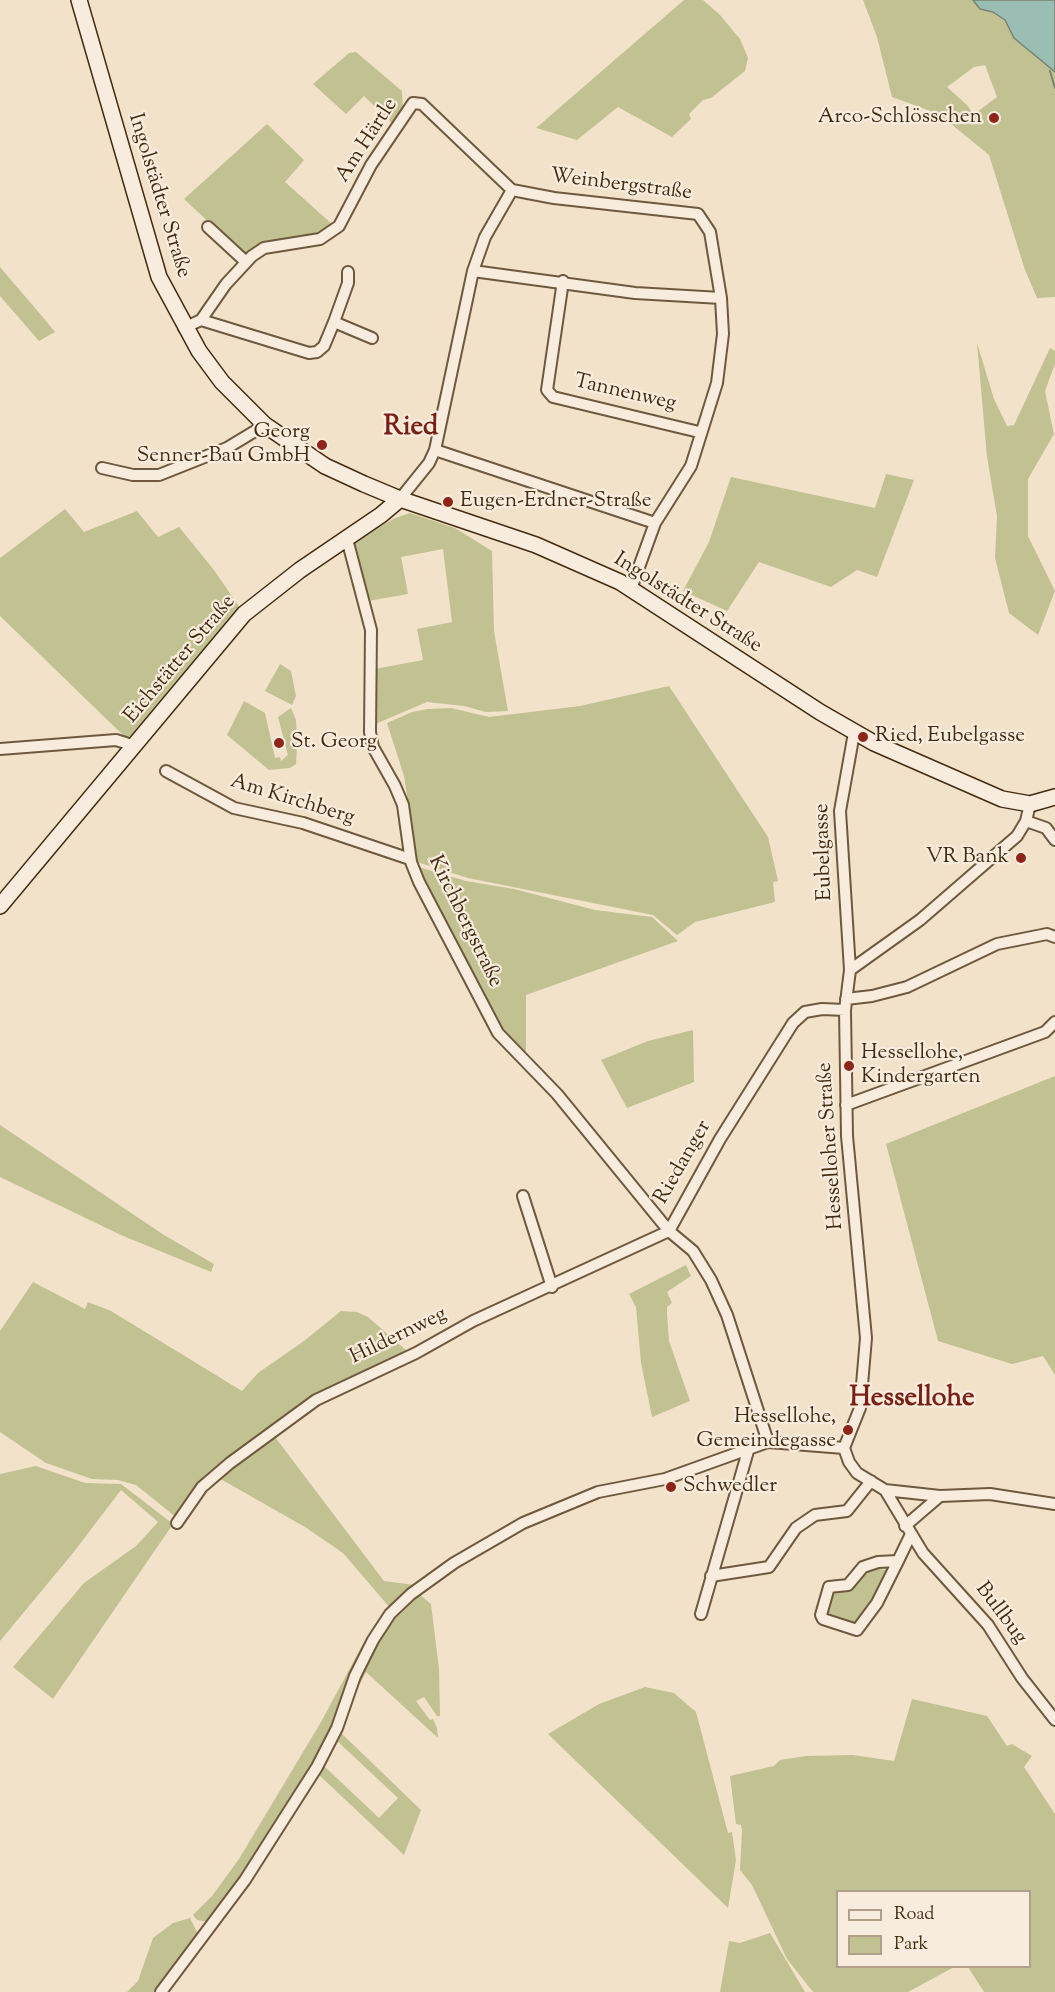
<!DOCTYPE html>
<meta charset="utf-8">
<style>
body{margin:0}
#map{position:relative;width:1055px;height:1992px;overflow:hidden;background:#f3e2ca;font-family:"Sorts Mill Goudy",serif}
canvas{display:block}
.legend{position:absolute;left:836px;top:1890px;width:195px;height:78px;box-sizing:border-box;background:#f7ecdd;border:2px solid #af9f8b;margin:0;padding:8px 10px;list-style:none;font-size:18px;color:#432b0f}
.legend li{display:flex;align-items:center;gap:12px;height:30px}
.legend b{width:30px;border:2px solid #af9f8b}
</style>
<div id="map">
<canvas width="1055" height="1992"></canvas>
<ul class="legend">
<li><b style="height:8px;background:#f7ecdd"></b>Road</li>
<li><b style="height:16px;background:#c2c192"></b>Park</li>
</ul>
</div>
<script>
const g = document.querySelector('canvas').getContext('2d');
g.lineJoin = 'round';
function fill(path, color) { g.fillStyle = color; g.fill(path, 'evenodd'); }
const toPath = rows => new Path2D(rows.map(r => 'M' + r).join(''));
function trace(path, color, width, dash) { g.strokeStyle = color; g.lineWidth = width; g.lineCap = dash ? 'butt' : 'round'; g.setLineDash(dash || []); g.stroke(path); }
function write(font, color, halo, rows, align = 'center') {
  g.font = font + ' "Sorts Mill Goudy",serif'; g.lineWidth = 4.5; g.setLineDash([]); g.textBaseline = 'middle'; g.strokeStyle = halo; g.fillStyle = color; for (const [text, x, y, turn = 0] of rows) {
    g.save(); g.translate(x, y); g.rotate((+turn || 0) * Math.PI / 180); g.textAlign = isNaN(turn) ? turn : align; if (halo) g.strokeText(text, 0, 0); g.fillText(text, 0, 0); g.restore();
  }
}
fill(toPath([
 [684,0,703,0,720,15,740,39,748,58,745,71,711,98,703,100,689,114,691,119,672,137,618,107,577,140,536,128],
 [863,0,973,0,980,9,993,12,1005,20,1014,38,1055,72,1055,297,1037,298,1025,270,989,155,939,114,892,97,877,37],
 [985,65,997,97,973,115,968,106,947,87,974,67],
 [356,52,402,91,403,111,393,124,364,96,346,114,313,84,349,53],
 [267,124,304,160,285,182,333,225,322,235,246,257,184,199],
 [0,267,46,321,55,332,39,341,0,296],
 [977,343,994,399,1007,426,1014,425,1050,348,1055,351,1055,364,1045,391,1054,434,1028,479,1028,536,1055,591,1038,635,1009,613,995,558,997,516,987,457],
 [886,474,914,480,877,577,857,570,831,587,759,562,727,611,683,591,709,542,731,477,875,508],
 [65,509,84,532,137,511,158,537,179,527,214,570,242,611,215,637,135,735,125,737,0,616,0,558],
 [410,513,455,528,492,551,494,631,508,711,486,712,464,706,427,702,373,725,375,669,423,660,417,629,452,622,443,549,401,557,408,594,368,601,353,542,395,518],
 [280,664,291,671,296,696,292,705,265,691],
 [669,686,768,837,778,881,773,882,775,902,695,922,677,935,653,915,468,878,417,862,404,776,387,723,412,712,428,709,451,708,489,717,580,706],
 [244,701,265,713,275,758,280,757,281,761,288,755,278,717,291,708,296,720,297,746,296,764,290,768,269,770,227,735],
 [415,866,466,881,514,889,595,910,652,917,678,941,526,995,526,1051,521,1053,493,1017],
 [693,1030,694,1082,627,1108,601,1060,648,1041],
 [1055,1076,1055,1375,1043,1356,1012,1364,938,1341,886,1144],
 [0,1125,164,1235,214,1264,211,1272,121,1235,0,1177],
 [686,1265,691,1276,667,1292,672,1303,667,1307,667,1314,669,1341,690,1401,652,1417,641,1363,636,1307,629,1294],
 [33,1282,85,1309,88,1302,111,1311,242,1391,258,1373,304,1341,341,1311,357,1312,368,1317,407,1351,403,1356,381,1365,226,1461,177,1518,136,1485,118,1480,92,1479,46,1463,0,1432,0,1331],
 [275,1437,384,1581,415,1585,391,1609,343,1553,305,1527,217,1477],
 [36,1466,85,1483,121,1484,173,1524,53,1699,13,1667,84,1583,136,1546,158,1522,121,1490,73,1553,0,1641,0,1474],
 [878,1569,889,1570,888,1576,857,1626,848,1627,823,1613,831,1590,849,1590,864,1570],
 [420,1595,431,1604,439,1669,440,1716,437,1716,424,1697,416,1701,430,1720,433,1719,437,1728,438,1738,366,1672,360,1684,357,1683,382,1632],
 [364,1642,324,1746,243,1877,210,1922,197,1920,193,1915,212,1896,239,1859,321,1722],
 [645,1687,674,1693,696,1712,728,1833,732,1832,736,1860,728,1908,548,1734,599,1704],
 [912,1699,987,1716,1007,1746,1012,1744,1032,1756,1024,1767,1055,1814,1055,1992,984,1992,968,1967,1030,1966,1030,1892,838,1892,838,1966,954,1967,908,1992,813,1992,787,1959,752,1885,740,1870,742,1830,741,1825,736,1824,730,1776,774,1766,780,1760,806,1756,853,1755,894,1761],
 [339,1731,421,1810,404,1855,318,1774,323,1765,379,1818,398,1798,336,1740],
 [190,1918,199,1936,155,1992,127,1992,138,1981,153,1938,173,1923],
 [770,1933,805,1992,720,1992,729,1941,740,1943]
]), '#c2c192');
const water = toPath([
 [973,0,1055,0,1055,72,1014,38,1005,20,993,12,980,9,973,0]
]);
fill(water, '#9bbeb4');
trace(water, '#788372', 1.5);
trace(toPath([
 [1050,71,1055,88]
]), '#788372', 2);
const minor = toPath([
 [512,190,554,198,698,214,710,232,721,298,723,334,717,383,691,466,655,523,631,589],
 [208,227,246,262],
 [473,271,635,293,721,298],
 [563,281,547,390,553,397,699,432],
 [201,320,309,353,317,352,324,346,334,322,348,283,348,272],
 [334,322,372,338],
 [184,328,201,320,226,284,252,256,264,248,320,239,339,226,371,165,413,103,422,104,512,190],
 [435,450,655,523],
 [102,468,133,475,159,475,227,448,265,425],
 [400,499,429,463,435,450,473,271,485,237,512,190],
 [347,539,371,630,370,732,373,747,395,786,403,805,411,862,419,882,498,1033,557,1094,669,1231,693,1251,711,1280,727,1315,768,1442],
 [854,733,840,811,850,970,845,1010,847,1136,866,1338,860,1408,844,1448,849,1462,857,1473,885,1490,940,1496,990,1494,1055,1504],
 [0,749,116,740,135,746],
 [166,771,234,808,303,823,410,859],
 [1026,821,1046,828,1055,840],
 [850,970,920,920,1017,836,1026,821,1030,804],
 [846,999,872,996,907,987,997,944,1047,934,1055,937],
 [846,1105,1045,1032,1055,1022],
 [523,1196,552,1287],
 [669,1231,720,1139,793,1023,805,1012,822,1009,845,1010],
 [885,1490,923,1553,988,1625,1022,1678,1055,1720],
 [177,1523,202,1487,230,1463,316,1400,416,1353,473,1321,669,1231],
 [905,1526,940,1496],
 [898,1561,878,1562,863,1567,848,1585,829,1587,821,1615,823,1619,857,1630,877,1603,898,1561,911,1534],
 [711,1576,769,1567,796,1528,815,1515,847,1511,871,1481],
 [701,1614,748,1451],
 [161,1992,245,1880,317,1767,337,1728,355,1676,373,1640,390,1614,411,1594,454,1563,523,1523,598,1492,665,1479,768,1442,844,1448]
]);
const secondary = toPath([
 [79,0,159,277,199,351,222,382,265,425,325,466,364,484,400,499,536,545,620,582,820,712,874,743,1002,799,1030,804,1055,797],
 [0,906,244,614,300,570,381,515,400,499]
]);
trace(minor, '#6f593e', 14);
trace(secondary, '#432b0f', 18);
trace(minor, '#f7ecdd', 10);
trace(secondary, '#f7ecdd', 15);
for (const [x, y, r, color] of [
 [994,118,6,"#8f2418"],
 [322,445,6,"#8f2418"],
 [448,502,6,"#8f2418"],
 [863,737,6,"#8f2418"],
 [279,743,6,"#8f2418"],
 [1021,858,6,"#8f2418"],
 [849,1066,6,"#8f2418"],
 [848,1430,6,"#8f2418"],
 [671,1487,6,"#8f2418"]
]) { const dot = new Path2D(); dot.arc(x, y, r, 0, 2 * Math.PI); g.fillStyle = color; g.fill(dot); trace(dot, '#f7ecdd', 2); }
write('21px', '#432b0f', '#f7ecdd', [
 ["Arco-Schlösschen",982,118,"right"],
 ["Georg",310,433,"right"],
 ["Senner-Bau GmbH",310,457,"right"],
 ["Eugen-Erdner-Straße",460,502],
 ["Ried, Eubelgasse",875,737],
 ["St. Georg",291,743],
 ["VR Bank",1009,858,"right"],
 ["Hessellohe,",861,1054],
 ["Kindergarten",861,1078],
 ["Hessellohe,",836,1418,"right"],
 ["Gemeindegasse",836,1442,"right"],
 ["Schwedler",683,1487]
], 'left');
write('21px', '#432b0f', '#f7ecdd', [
 ["Am Härtle",368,141,-57],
 ["Weinbergstraße",621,186,7],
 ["Ingolstädter Straße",158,196,73],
 ["Tannenweg",625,394,13],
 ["Ingolstädter Straße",687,604,32],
 ["Eichstätter Straße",181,660,-50],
 ["Am Kirchberg",292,801,17],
 ["Eubelgasse",825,852,-92],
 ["Kirchbergstraße",464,922,64],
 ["Hesselloher Straße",832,1146,-94],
 ["Riedanger",684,1163,-60],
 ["Hildernweg",399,1337,-26],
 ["Bullbug",1000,1614,53]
]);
write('bold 27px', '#7a1f14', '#f7ecdd', [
 ["Ried",411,429],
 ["Hessellohe",912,1400]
]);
</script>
